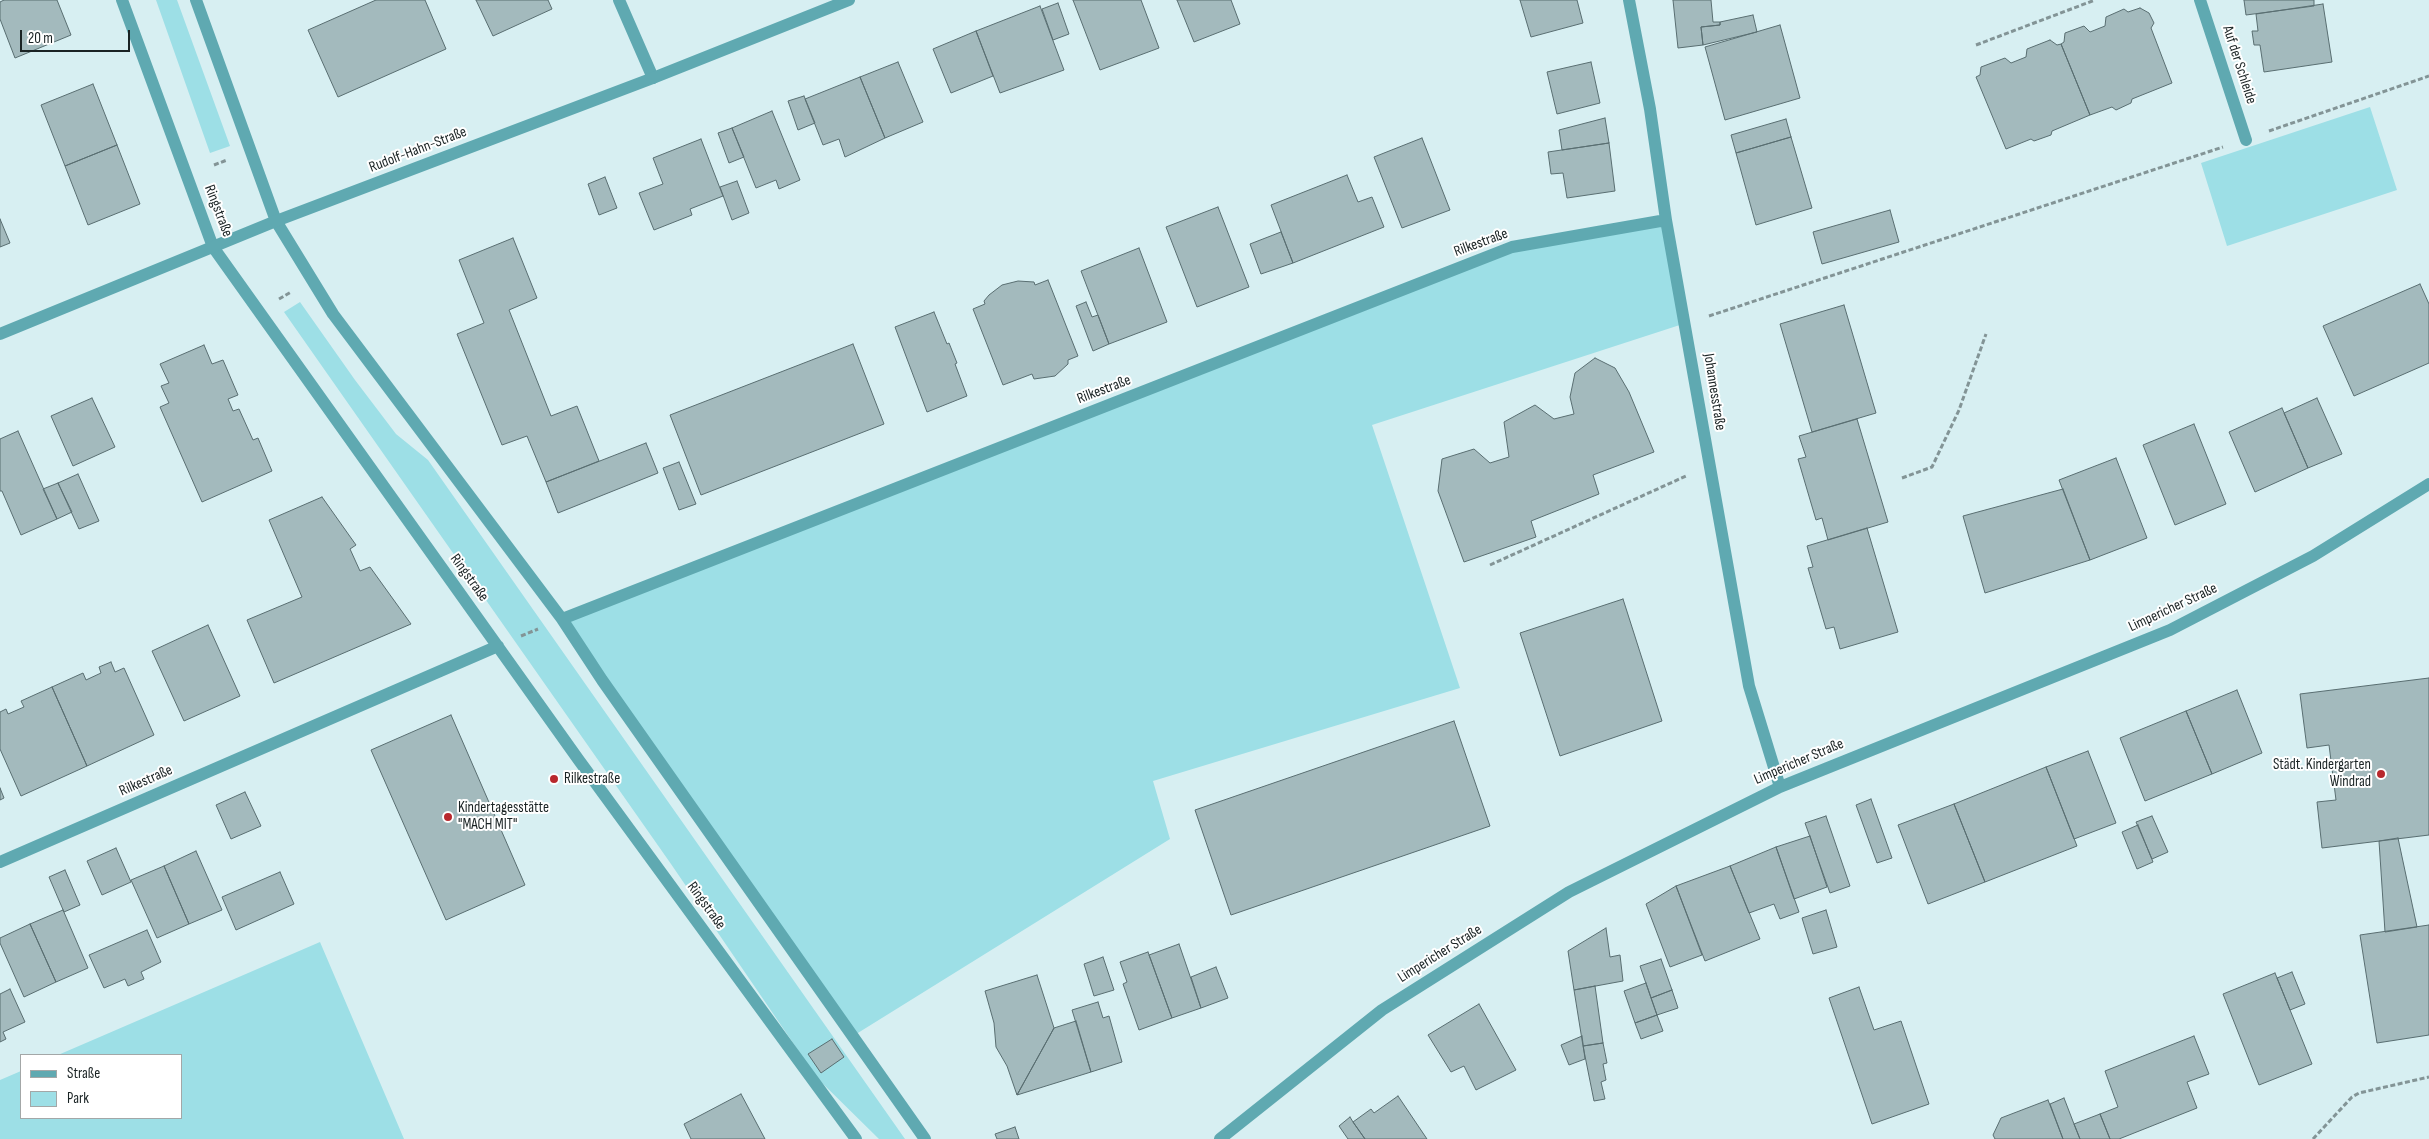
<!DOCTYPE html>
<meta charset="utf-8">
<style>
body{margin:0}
#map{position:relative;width:2429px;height:1139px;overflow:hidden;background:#d7eff2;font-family:"Sofia Sans Condensed",sans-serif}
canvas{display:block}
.legend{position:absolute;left:20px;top:1054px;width:162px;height:65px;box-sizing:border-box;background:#fff;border:1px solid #a3a7a7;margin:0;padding:6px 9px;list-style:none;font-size:15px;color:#1a2324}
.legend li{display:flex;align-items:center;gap:10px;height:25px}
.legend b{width:25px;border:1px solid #a3a7a7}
.scale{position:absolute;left:20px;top:30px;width:110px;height:22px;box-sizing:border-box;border:2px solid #1a2324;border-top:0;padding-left:6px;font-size:15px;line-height:18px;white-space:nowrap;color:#1a2324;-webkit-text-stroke:4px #fff;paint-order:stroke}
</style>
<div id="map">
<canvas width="2429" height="1139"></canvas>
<ul class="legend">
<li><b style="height:6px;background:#5fa9b1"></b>Straße</li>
<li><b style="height:14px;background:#9ddfe6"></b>Park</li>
</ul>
<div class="scale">20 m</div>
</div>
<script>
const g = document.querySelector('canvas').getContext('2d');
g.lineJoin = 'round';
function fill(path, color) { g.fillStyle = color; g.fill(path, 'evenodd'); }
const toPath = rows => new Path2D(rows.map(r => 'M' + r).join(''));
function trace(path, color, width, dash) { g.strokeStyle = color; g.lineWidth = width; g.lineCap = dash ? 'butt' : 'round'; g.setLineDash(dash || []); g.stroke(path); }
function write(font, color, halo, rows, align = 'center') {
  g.font = font + ' "Sofia Sans Condensed",sans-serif'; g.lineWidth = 4; g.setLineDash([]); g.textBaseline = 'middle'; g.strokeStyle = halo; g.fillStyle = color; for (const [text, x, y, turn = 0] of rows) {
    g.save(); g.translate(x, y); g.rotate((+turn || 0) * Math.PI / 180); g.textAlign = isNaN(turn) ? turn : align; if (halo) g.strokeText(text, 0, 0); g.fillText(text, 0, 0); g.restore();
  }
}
fill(toPath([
 [156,0,177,0,230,146,210,153],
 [2370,107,2397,190,2227,246,2201,163],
 [1666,220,1686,323,1372,425,1460,688,1153,781,1170,839,853,1036,562,619,1512,247],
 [300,302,355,380,396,434,428,460,905,1139,879,1139,817,1078,671,864,284,312],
 [320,942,404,1139,0,1139,0,1080,21,1071,21,1118,181,1118,181,1055,58,1055]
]), '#9ddfe6');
const building = toPath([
 [4,0,57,0,71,35,15,58,0,19,0,2,4,0],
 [376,0,425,0,446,49,338,97,308,30,376,0],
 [476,0,548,0,552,9,493,36,476,0],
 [1073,0,1141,0,1159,48,1100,70,1073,0],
 [1177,0,1231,0,1240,24,1194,42,1177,0],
 [1520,0,1577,0,1583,23,1531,37,1520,0],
 [1673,0,1711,0,1713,22,1720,22,1720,25,1701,27,1703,45,1678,48,1673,0],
 [2244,0,2314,0,2314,6,2246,15,2244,0],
 [1058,3,1069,34,1053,40,1042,9,1058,3],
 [2323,4,2332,62,2264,72,2260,45,2254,45,2252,31,2258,31,2256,14,2323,4],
 [1040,6,1064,70,1000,93,976,31,1040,6],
 [2140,8,2149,13,2154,23,2151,28,2172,83,2132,99,2131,103,2116,110,2112,107,2090,115,2061,44,2064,42,2065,33,2084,26,2090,32,2105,26,2106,17,2124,9,2128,12,2140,8],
 [1753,15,1757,32,1703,45,1701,27,1720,25,1720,22,1753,15],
 [1780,25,1800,98,1725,120,1705,47,1780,25],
 [976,31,993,76,951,93,933,49,976,31],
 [2050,40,2057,45,2061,44,2090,115,2052,131,2051,135,2034,141,2031,139,2006,149,1976,77,1980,75,1981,67,2005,58,2011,63,2026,57,2027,49,2050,40],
 [898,62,923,122,885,138,860,77,898,62],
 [1591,62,1600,103,1557,114,1547,72,1591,62],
 [860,77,885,138,845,157,839,139,823,145,805,99,860,77],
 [93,84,117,145,65,166,41,105,93,84],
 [804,96,815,123,798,130,788,101,804,96],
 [772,111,800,180,779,189,776,180,756,188,732,128,772,111],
 [1605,118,1609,143,1562,150,1559,130,1605,118],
 [1786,119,1791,137,1736,153,1731,135,1786,119],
 [732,128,744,157,729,163,718,133,732,128],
 [1791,137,1812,208,1756,225,1736,153,1791,137],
 [1422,138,1450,210,1402,228,1374,157,1422,138],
 [701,139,723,196,690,209,692,215,654,230,639,193,663,184,653,158,701,139],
 [1609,143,1615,191,1567,198,1563,173,1551,174,1548,152,1609,143],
 [117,145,140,204,88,225,65,166,117,145],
 [1347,175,1358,202,1372,197,1384,227,1293,263,1271,205,1347,175],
 [605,177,617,208,599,215,588,184,605,177],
 [737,181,749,213,732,220,720,187,737,181],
 [1218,207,1249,287,1197,307,1166,227,1218,207],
 [1890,210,1899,242,1822,264,1813,232,1890,210],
 [0,219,10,243,0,247,0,219],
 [1281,232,1293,263,1261,274,1250,244,1281,232],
 [513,238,537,298,509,310,551,416,577,406,599,461,546,482,527,436,502,445,457,334,484,323,459,260,513,238],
 [1139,248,1167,322,1109,344,1081,271,1139,248],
 [1048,280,1078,356,1068,360,1068,364,1055,376,1034,379,1032,374,1003,385,973,309,985,304,984,301,989,295,1002,285,1018,281,1034,282,1035,285,1048,280],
 [2420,284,2429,304,2429,363,2354,396,2323,326,2420,284],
 [1086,302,1092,317,1098,315,1109,344,1093,351,1076,306,1086,302],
 [1844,305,1876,413,1812,432,1780,324,1844,305],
 [934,312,947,344,949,343,957,363,955,364,967,396,927,412,895,327,934,312],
 [853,344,884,424,701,495,670,415,853,344],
 [204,345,212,364,223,360,238,395,228,399,233,411,239,409,253,440,258,438,272,471,202,502,160,407,169,403,161,386,169,383,160,364,204,345],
 [1595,358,1615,368,1629,392,1654,452,1593,475,1599,494,1531,521,1536,537,1464,562,1438,491,1442,459,1474,449,1490,463,1509,457,1504,422,1535,405,1554,419,1574,414,1570,397,1575,373,1595,358],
 [92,398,115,447,73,466,51,416,92,398],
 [2317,398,2342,454,2308,468,2284,413,2317,398],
 [2282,408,2308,468,2255,492,2229,432,2282,408],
 [1857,419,1888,522,1828,540,1822,518,1816,520,1798,459,1806,457,1799,436,1857,419],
 [2194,424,2226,504,2175,525,2143,445,2194,424],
 [18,431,57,519,21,535,2,491,0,491,0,439,18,431],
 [646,443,658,473,558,513,546,482,646,443],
 [2116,458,2147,538,2090,560,2059,480,2116,458],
 [679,462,696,504,679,510,663,468,679,462],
 [78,474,99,521,79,529,58,483,78,474],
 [58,483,72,512,57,519,43,489,58,483],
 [2063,489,2090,560,1985,593,1963,516,2063,489],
 [322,497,356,545,350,549,360,571,370,567,411,624,274,683,247,620,302,597,269,520,322,497],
 [1867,528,1898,632,1840,649,1834,627,1826,629,1808,568,1813,567,1807,546,1867,528],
 [1623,599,1662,721,1560,756,1520,633,1623,599],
 [208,625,240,696,184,721,152,651,208,625],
 [111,662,115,672,124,668,154,735,87,766,52,687,83,673,86,680,101,673,99,667,111,662],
 [2429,678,2429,835,2322,848,2317,802,2336,800,2329,745,2307,748,2300,694,2429,678],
 [52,687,87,766,21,796,0,749,0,712,6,709,8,714,24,707,21,701,52,687],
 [2237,690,2262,753,2212,774,2186,711,2237,690],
 [2186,711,2212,774,2145,801,2120,738,2186,711],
 [451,715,525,885,446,920,371,750,451,715],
 [1454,721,1490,826,1231,915,1195,810,1454,721],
 [2088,751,2116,823,2074,839,2046,767,2088,751],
 [2046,767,2077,846,1985,882,1954,804,2046,767],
 [0,788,4,798,0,800,0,788],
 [245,792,261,826,231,839,216,805,245,792],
 [1871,799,1892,858,1877,863,1856,805,1871,799],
 [1954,804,1985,882,1928,904,1898,825,1954,804],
 [1826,816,1850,886,1830,893,1805,823,1826,816],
 [2152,816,2168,852,2152,859,2136,822,2152,816],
 [2138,825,2153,862,2137,869,2122,832,2138,825],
 [1810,836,1827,887,1794,899,1776,847,1810,836],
 [2398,838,2417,927,2385,932,2379,841,2398,838],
 [1776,847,1799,912,1780,919,1774,904,1749,913,1730,866,1776,847],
 [116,848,131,882,102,895,87,861,116,848],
 [196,851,222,910,189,924,164,866,196,851],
 [164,866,189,924,157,938,131,880,164,866],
 [1730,866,1760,939,1705,961,1676,886,1730,866],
 [65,870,80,905,64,912,49,877,65,870],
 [280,872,294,904,236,930,222,897,280,872],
 [1676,886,1702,955,1670,967,1646,904,1676,886],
 [63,910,88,968,56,982,30,924,63,910],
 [1826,910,1837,947,1813,954,1802,918,1826,910],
 [30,924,56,982,24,997,0,943,0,938,30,924],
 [2429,925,2429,1035,2377,1043,2360,935,2429,925],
 [1606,928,1610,957,1620,955,1623,981,1574,990,1568,951,1606,928],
 [147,930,161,962,141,972,144,979,128,986,125,979,104,988,89,955,147,930],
 [1179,944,1201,1008,1172,1018,1149,955,1179,944],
 [1148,952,1172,1018,1139,1030,1123,984,1127,982,1120,962,1148,952],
 [1103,957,1114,990,1094,996,1084,964,1103,957],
 [1661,959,1672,990,1651,998,1640,966,1661,959],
 [1216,967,1228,998,1201,1008,1191,977,1216,967],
 [2292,972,2305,1004,2290,1010,2277,978,2292,972],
 [2275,973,2312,1064,2259,1085,2223,994,2275,973],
 [1037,975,1054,1028,1017,1095,1007,1066,996,1047,994,1023,985,991,1037,975],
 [1646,983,1657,1015,1635,1023,1624,991,1646,983],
 [1595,986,1603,1043,1583,1046,1574,990,1595,986],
 [1859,987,1874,1030,1901,1021,1929,1104,1872,1124,1829,998,1859,987],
 [10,989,25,1022,3,1032,6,1039,0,1042,0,994,10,989],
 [1672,990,1678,1008,1657,1015,1651,998,1672,990],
 [1098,1002,1103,1018,1109,1016,1122,1062,1091,1072,1072,1010,1098,1002],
 [1479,1004,1516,1070,1476,1090,1464,1066,1451,1072,1428,1035,1479,1004],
 [1657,1015,1663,1031,1641,1039,1635,1023,1657,1015],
 [1076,1021,1091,1072,1017,1095,1054,1028,1076,1021],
 [1582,1036,1585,1059,1569,1065,1561,1045,1582,1036],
 [2194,1036,2209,1074,2187,1082,2197,1108,2119,1139,2110,1139,2100,1114,2118,1107,2105,1071,2194,1036],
 [832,1039,844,1057,821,1073,808,1054,832,1039],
 [1603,1043,1607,1063,1603,1064,1606,1080,1601,1082,1605,1099,1594,1101,1583,1046,1603,1043],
 [741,1094,765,1139,691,1139,684,1124,741,1094],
 [1398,1096,1427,1139,1365,1139,1353,1122,1371,1109,1374,1113,1398,1096],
 [2064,1098,2074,1124,2080,1139,2063,1139,2050,1104,2064,1098],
 [2048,1100,2063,1139,1995,1139,1993,1135,2001,1118,2048,1100],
 [2100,1114,2110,1139,2080,1139,2074,1124,2100,1114],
 [1350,1117,1353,1122,1365,1139,1348,1139,1339,1126,1350,1117],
 [1015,1127,1019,1139,997,1139,995,1134,1015,1127]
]);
fill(building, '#a3babd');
trace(building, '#596e71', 1);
trace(toPath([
 [1976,45,2095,0],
 [2269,131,2429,76],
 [214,165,227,160],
 [279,299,291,292],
 [1709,316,2223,147],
 [1902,478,1932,467,1959,410,1986,334],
 [1490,565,1686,476],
 [521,636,538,629],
 [2313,1139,2352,1097,2359,1093,2429,1077]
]), '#839496', 3, [5, 2.5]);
trace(toPath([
 [122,0,213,247,578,759,856,1139],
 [196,0,276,221,333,314,562,619,602,680,925,1139],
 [619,0,653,78],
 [1629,0,1650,109,1666,220,1749,686,1780,787],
 [2200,0,2246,140],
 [562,619,1512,247,1666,220],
 [0,862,498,646],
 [1220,1139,1382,1010,1569,892,1780,787,2170,630,2313,556,2429,484]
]), '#5fa9b1', 12);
trace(toPath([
 [0,334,276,221,653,78,849,0]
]), '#5fa9b1', 12);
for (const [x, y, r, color] of [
 [2381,774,5,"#b8282d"],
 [554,779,5,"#b8282d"],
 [448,817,5,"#b8282d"]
]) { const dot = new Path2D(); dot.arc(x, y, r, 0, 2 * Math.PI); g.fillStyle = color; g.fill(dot); trace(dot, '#fff', 2); }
write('15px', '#1a2324', '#fff', [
 ["Auf der Schleide",2239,65,72],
 ["Rudolf-Hahn-Straße",418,150,-21],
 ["Ringstraße",218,211,69],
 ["Rilkestraße",1481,243,-20],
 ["Rilkestraße",1104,390,-21],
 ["Johannesstraße",1714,392,81],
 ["Ringstraße",469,578,54],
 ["Limpericher Straße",2173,608,-25],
 ["Limpericher Straße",1799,762,-23],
 ["Rilkestraße",146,781,-24],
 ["Ringstraße",706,906,54],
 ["Limpericher Straße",1440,954,-32]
]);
write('15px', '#1a2324', '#fff', [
 ["Städt. Kindergarten",2371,765,"right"],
 ["Windrad",2371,782,"right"],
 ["Rilkestraße",564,779],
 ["Kindertagesstätte",458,808],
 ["\"MACH MIT\"",458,825]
], 'left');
</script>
